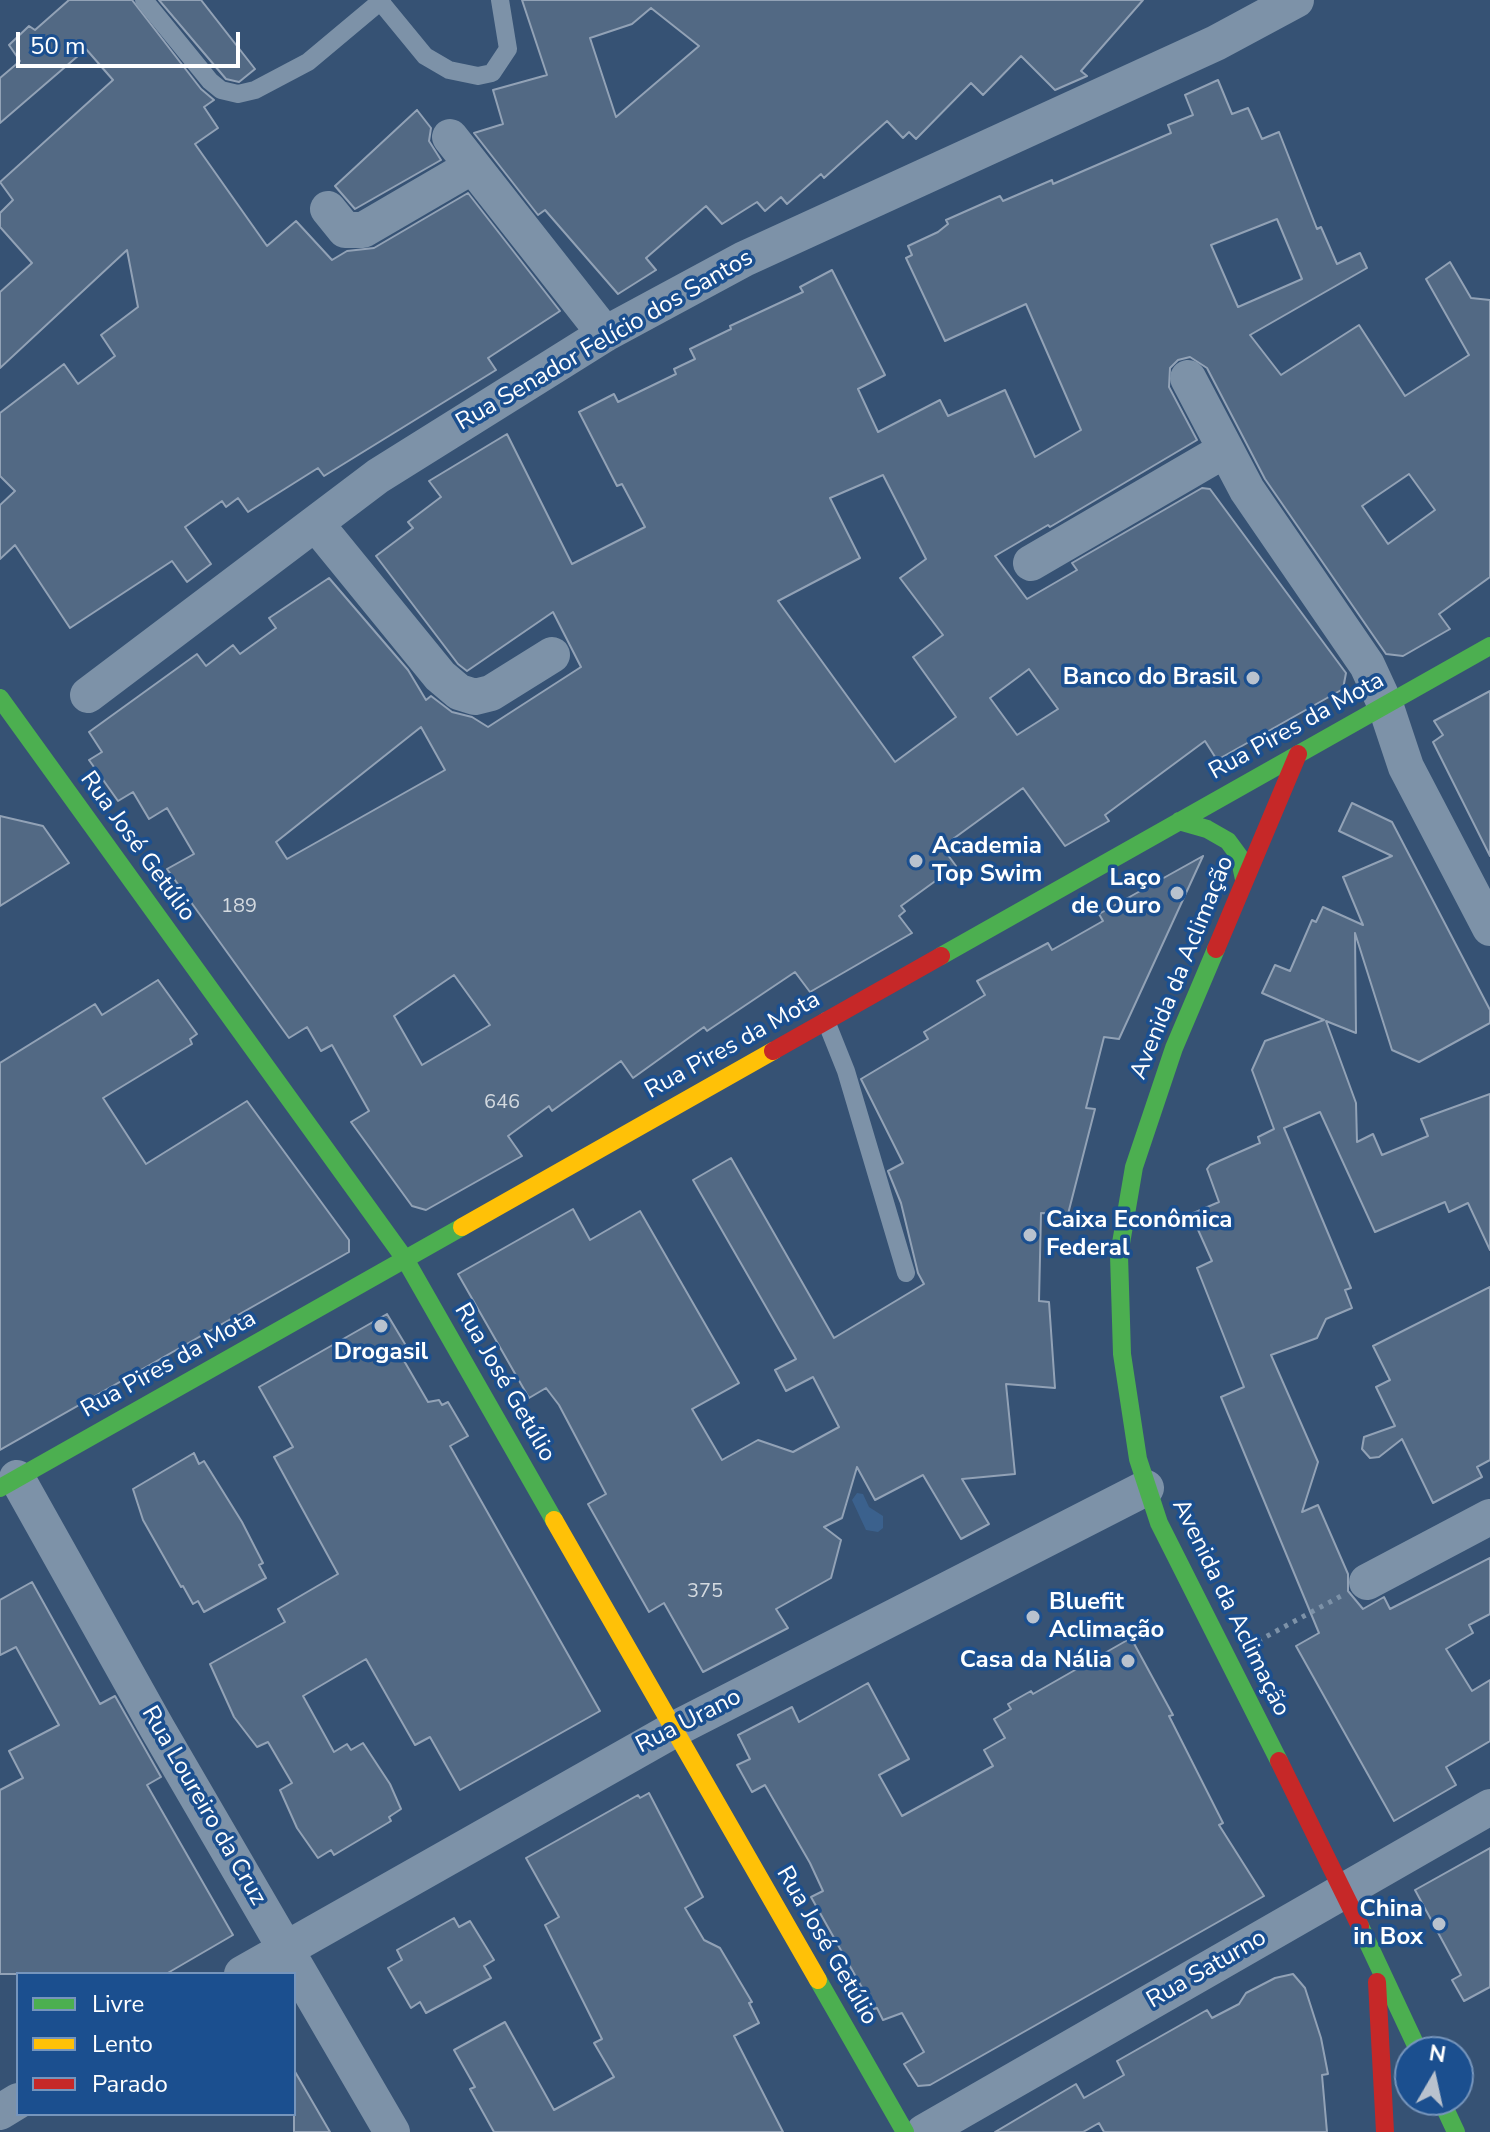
<!DOCTYPE html>
<meta charset="utf-8">
<style>
body{margin:0}
#map{position:relative;width:1490px;height:2132px;overflow:hidden;background:#365274;font-family:"Nunito Sans",sans-serif}
canvas{display:block}
.legend{position:absolute;left:16px;top:1972px;width:280px;height:144px;box-sizing:border-box;background:#1b4f8f;border:2px solid #7695bc;margin:0;padding:10px 14px;list-style:none;font-size:24px;color:#fff}
.legend li{display:flex;align-items:center;gap:16px;height:40px}
.legend b{width:40px;border:2px solid #7695bc}
.north{position:absolute;left:1394px;top:2036px;width:80px;height:80px;box-sizing:border-box;background:#1b4f8f;border:2px solid #7695bc;border-radius:50%;rotate:9deg;font-size:22px;font-weight:700;line-height:32px;text-align:center;color:#fff}
.north::after{content:'';display:block;margin:auto;width:28px;height:36px;background:#b9c2ce;clip-path:polygon(50% 0,100% 100%,50% 72%,0 100%)}
.scale{position:absolute;left:16px;top:32px;width:224px;height:36px;box-sizing:border-box;border:4px solid #fff;border-top:0;padding-left:10px;font-size:24px;line-height:28px;white-space:nowrap;color:#fff;-webkit-text-stroke:6px #1b4f8f;paint-order:stroke}
</style>
<div id="map">
<canvas width="1490" height="2132"></canvas>
<ul class="legend">
<li><b style="height:10px;background:#4caf50"></b>Livre</li>
<li><b style="height:10px;background:#ffc107"></b>Lento</li>
<li><b style="height:10px;background:#c62828"></b>Parado</li>
</ul>
<div class="north">N</div>
<div class="scale">50 m</div>
</div>
<script>
const g = document.querySelector('canvas').getContext('2d');
g.lineJoin = 'round';
function fill(path, color) { g.fillStyle = color; g.fill(path, 'evenodd'); }
const toPath = rows => new Path2D(rows.map(r => 'M' + r).join(''));
function trace(path, color, width, dash) { g.strokeStyle = color; g.lineWidth = width; g.lineCap = dash ? 'butt' : 'round'; g.setLineDash(dash || []); g.stroke(path); }
function write(font, color, halo, rows, align = 'center') {
  g.font = font + ' "Nunito Sans",sans-serif'; g.lineWidth = 7; g.setLineDash([]); g.textBaseline = 'middle'; g.strokeStyle = halo; g.fillStyle = color; for (const [text, x, y, turn = 0] of rows) {
    g.save(); g.translate(x, y); g.rotate((+turn || 0) * Math.PI / 180); g.textAlign = isNaN(turn) ? turn : align; if (halo) g.strokeText(text, 0, 0); g.fillText(text, 0, 0); g.restore();
  }
}
fill(toPath([
 [857,1493,863,1494,869,1507,883,1516,883,1528,878,1532,866,1530,852,1500]
]), '#3b618d');
const building = toPath([
 [69,0,132,0,201,89,214,100,204,107,218,128,195,144,267,246,296,221,332,260,347,251,374,248,468,193,560,311,488,358,496,370,324,476,318,468,248,512,238,498,226,507,222,501,185,527,211,564,187,582,172,561,70,628,15,545,0,559,0,505,15,491,0,476,0,413,64,364,78,384,115,356,101,335,138,307,127,250,0,368,0,292,32,263,0,227,0,213,13,200,0,182,113,80,86,49,0,123,0,78,20,61,9,45,29,26,35,30,69,0],
 [159,0,201,0,255,69,239,82,226,79,159,0],
 [522,0,1143,0,1081,71,1087,76,1055,90,1021,56,983,95,971,83,916,139,909,132,903,138,887,121,824,178,821,174,787,204,781,197,765,211,757,202,722,224,706,206,646,258,656,270,618,294,545,210,538,215,474,133,503,124,493,90,547,75,522,0],
 [651,8,699,46,616,117,590,38,632,24,651,8],
 [1218,80,1232,114,1248,108,1262,139,1279,132,1317,229,1321,227,1337,264,1360,253,1367,268,1250,335,1281,375,1359,325,1405,396,1469,355,1426,279,1450,262,1471,298,1490,300,1490,577,1439,614,1450,629,1403,656,1386,654,1265,479,1207,368,1190,357,1178,360,1170,368,1169,387,1197,440,1050,527,1048,525,995,556,1027,599,1077,570,1072,563,1202,488,1210,489,1346,673,1343,689,1217,760,1205,741,1105,815,1109,821,1065,846,1023,788,942,847,956,866,901,906,905,911,899,916,912,933,810,992,795,972,707,1031,704,1027,633,1078,621,1061,552,1111,549,1106,508,1136,522,1156,426,1210,412,1206,351,1122,369,1111,332,1045,321,1051,307,1027,289,1038,167,869,194,854,167,808,149,819,133,792,118,801,89,760,102,752,89,732,197,654,206,666,233,645,240,654,276,628,269,618,329,578,408,670,426,700,431,696,452,712,472,717,488,727,581,667,553,612,467,671,458,664,376,556,413,528,408,522,441,497,429,481,507,434,572,564,645,527,622,484,617,486,579,412,614,394,618,402,676,374,674,369,695,359,690,349,731,329,730,326,803,292,800,287,832,270,885,375,858,389,878,432,940,400,948,416,1005,390,1035,457,1081,430,1026,304,945,341,906,258,912,255,908,246,938,232,948,224,946,220,1000,196,1003,201,1052,180,1053,184,1171,133,1168,125,1193,115,1185,95,1218,80],
 [1277,219,1302,279,1238,307,1211,245,1277,219],
 [1409,474,1435,510,1388,544,1362,506,1409,474],
 [883,475,926,559,900,578,943,635,913,657,956,717,895,762,778,601,860,558,830,498,883,475],
 [1029,669,1058,709,1017,735,990,698,1029,669],
 [421,727,445,770,287,859,276,842,421,727],
 [454,975,490,1025,422,1065,394,1016,454,975],
 [417,110,431,128,429,141,441,160,355,209,335,186,417,110],
 [1490,691,1490,856,1433,742,1443,735,1434,721,1490,691],
 [1352,803,1392,822,1490,1010,1490,1023,1419,1062,1392,1050,1355,933,1356,1033,1326,1021,1356,1103,1357,1142,1373,1134,1382,1155,1428,1136,1421,1119,1490,1094,1490,1250,1468,1203,1449,1212,1445,1202,1375,1232,1320,1112,1284,1128,1351,1288,1345,1290,1352,1308,1326,1319,1317,1338,1271,1355,1318,1462,1302,1512,1318,1505,1348,1574,1348,1591,1363,1609,1384,1597,1390,1609,1490,1558,1490,1614,1469,1625,1473,1633,1446,1649,1472,1691,1490,1680,1490,1741,1446,1767,1456,1785,1394,1821,1296,1646,1319,1633,1221,1397,1244,1387,1197,1268,1212,1261,1191,1214,1219,1202,1207,1169,1210,1165,1260,1143,1258,1137,1274,1129,1252,1070,1265,1041,1324,1020,1262,993,1275,965,1290,971,1312,920,1316,922,1323,907,1363,925,1343,877,1392,856,1339,831,1352,803],
 [0,816,43,826,69,863,0,906,0,816],
 [1203,856,1119,1039,1104,1037,1086,1108,1095,1109,1068,1214,1041,1213,1039,1301,1049,1302,1055,1388,1006,1384,1015,1474,962,1479,989,1524,961,1539,923,1475,875,1500,857,1467,842,1518,824,1527,841,1540,831,1578,776,1609,788,1628,703,1672,664,1603,649,1612,588,1504,606,1494,559,1405,546,1388,529,1398,458,1274,573,1209,590,1240,640,1211,739,1383,692,1409,722,1460,758,1440,793,1452,839,1427,813,1377,786,1391,775,1370,796,1359,693,1180,731,1158,834,1338,924,1284,918,1273,901,1203,888,1171,903,1163,861,1079,928,1039,924,1032,985,995,977,981,1048,943,1052,950,1103,921,1099,914,1203,856],
 [158,980,197,1034,190,1039,192,1044,103,1098,146,1164,247,1101,349,1240,349,1252,0,1450,0,1063,95,1004,102,1015,158,980],
 [1490,1287,1490,1460,1477,1467,1482,1477,1433,1503,1402,1439,1379,1457,1370,1458,1362,1449,1364,1437,1395,1426,1376,1387,1390,1380,1373,1346,1490,1287],
 [387,1314,411,1354,403,1359,428,1402,439,1400,442,1405,448,1402,468,1436,450,1446,600,1711,460,1790,430,1737,415,1745,366,1659,303,1696,334,1752,347,1744,351,1750,363,1743,390,1784,401,1809,389,1817,391,1821,334,1855,331,1850,318,1858,297,1828,280,1790,292,1783,268,1742,257,1747,234,1717,210,1664,285,1622,278,1609,338,1574,274,1457,293,1447,259,1387,387,1314],
 [194,1453,199,1464,204,1461,242,1522,263,1563,259,1565,266,1578,204,1612,198,1601,193,1604,183,1586,181,1587,143,1520,133,1489,194,1453],
 [32,1582,100,1704,115,1696,161,1777,147,1785,233,1935,166,1974,0,1974,0,1790,23,1778,9,1751,59,1725,16,1647,0,1655,0,1600,32,1582],
 [1131,1638,1173,1715,1169,1716,1223,1823,1219,1825,1264,1896,930,2085,918,2086,904,2064,924,2052,902,2013,883,2020,877,2008,874,2009,811,1897,823,1891,810,1863,765,1785,752,1792,737,1765,750,1759,738,1735,792,1707,799,1722,868,1683,909,1759,879,1775,902,1816,993,1766,984,1750,1005,1738,994,1719,1011,1709,1008,1704,1031,1691,1033,1694,1131,1638],
 [649,1793,703,1897,685,1908,704,1940,720,1948,752,2002,749,2003,759,2023,734,2036,783,2132,494,2132,470,2089,475,2087,454,2050,505,2022,554,2110,614,2077,594,2043,602,2039,545,1925,559,1917,526,1858,638,1795,640,1798,649,1793],
 [1490,1848,1490,1987,1464,2001,1452,1980,1461,1975,1415,1890,1490,1848],
 [454,1918,459,1927,470,1921,494,1960,484,1966,491,1978,426,2013,420,2002,411,2008,388,1968,402,1960,397,1950,454,1918],
 [1293,1974,1305,1988,1321,2038,1328,2074,1322,2075,1327,2132,1104,2132,1099,2123,1083,2132,995,2132,1076,2084,1084,2098,1124,2075,1117,2061,1207,2010,1212,2018,1239,2004,1246,1993,1275,1978,1293,1974],
 [294,2070,330,2132,294,2132,294,2070]
]);
fill(building, '#526984');
trace(building, '#92a2b6', 2);
trace(toPath([
 [1258,1641,1341,1596]
]), '#7d92a8', 5, [4, 6]);
trace(toPath([
 [144,0,210,81,221,90,238,94,255,90,308,62,382,0],
 [379,0,425,56,449,70,478,76,492,73,508,49,500,0],
 [826,1021,846,1071,906,1273]
]), '#7d92a8', 18);
trace(toPath([
 [450,137,605,334],
 [328,209,345,230,363,230,471,167],
 [1188,378,1247,490,1367,665,1385,704,1406,767,1490,928],
 [316,524,440,676,459,692,475,697,491,693,552,655],
 [1031,563,1225,450],
 [88,695,378,476,605,334,744,259,1216,43,1296,0],
 [17,1478,157,1728,392,2132],
 [1367,1582,1490,1517],
 [242,1974,675,1729,1146,1488],
 [0,2112,18,2101],
 [924,2132,1490,1807]
]), '#7d92a8', 36);
trace(toPath([
 [0,698,405,1259,554,1520],
 [1179,821,1207,829,1228,841,1239,856,1244,879],
 [1216,949,1174,1048,1134,1167,1119,1255,1122,1354,1138,1459,1159,1523,1279,1761],
 [941,956,1490,646],
 [0,1488,462,1227],
 [1360,1926,1419,2052],
 [818,1980,905,2132],
 [1441,2100,1456,2132]
]), '#4caf50', 18);
trace(toPath([
 [462,1227,773,1051],
 [554,1520,818,1980]
]), '#ffc107', 18);
trace(toPath([
 [1216,949,1298,754],
 [773,1051,941,956],
 [1279,1761,1360,1926],
 [1377,1982,1385,2132]
]), '#c62828', 18);
for (const [x, y, r, color] of [
 [1253,678,8,"#b9c2ce"],
 [916,861,8,"#b9c2ce"],
 [1177,893,8,"#b9c2ce"],
 [1030,1235,8,"#b9c2ce"],
 [381,1326,8,"#b9c2ce"],
 [1033,1617,8,"#b9c2ce"],
 [1128,1661,8,"#b9c2ce"],
 [1439,1924,8,"#b9c2ce"]
]) { const dot = new Path2D(); dot.arc(x, y, r, 0, 2 * Math.PI); g.fillStyle = color; g.fill(dot); trace(dot, '#1b4f8f', 3); }
write('20px', '#d4dae0', null, [
 ["189",239,907],
 ["646",502,1103],
 ["375",705,1592]
]);
write('24px', '#fff', '#1b4f8f', [
 ["Rua Senador Felício dos Santos",605,341,-30],
 ["Rua Pires da Mota",1297,727,-29],
 ["Rua José Getúlio",137,847,54],
 ["Avenida da Aclimação",1183,968,-68],
 ["Rua Pires da Mota",733,1046,-29],
 ["Rua Pires da Mota",169,1365,-29],
 ["Rua José Getúlio",504,1383,60],
 ["Avenida da Aclimação",1230,1608,64],
 ["Rua Urano",689,1722,-27],
 ["Rua Loureiro da Cruz",203,1806,60],
 ["Rua José Getúlio",826,1946,60],
 ["Rua Saturno",1207,1970,-30]
]);
write('bold 24px', '#fff', '#1b4f8f', [
 ["Banco do Brasil",1237,678],
 ["Academia",932,847,"left"],
 ["Top Swim",932,875,"left"],
 ["Laço",1161,879],
 ["de Ouro",1161,907],
 ["Caixa Econômica",1046,1221,"left"],
 ["Federal",1046,1249,"left"],
 ["Drogasil",381,1353,"center"],
 ["Bluefit",1049,1603,"left"],
 ["Aclimação",1049,1631,"left"],
 ["Casa da Nália",1112,1661],
 ["China",1423,1910],
 ["in Box",1423,1938]
], 'right');
</script>
